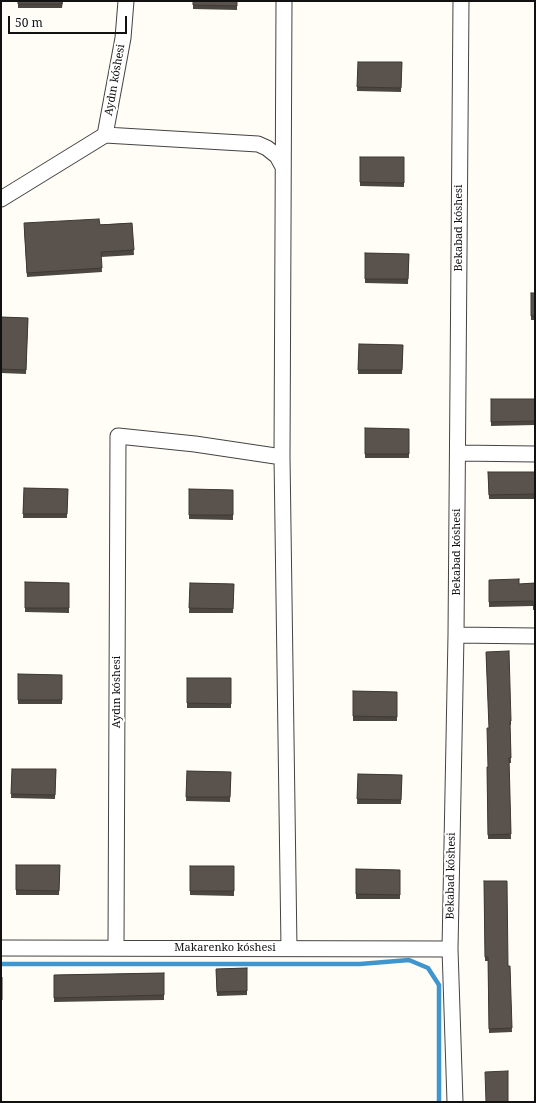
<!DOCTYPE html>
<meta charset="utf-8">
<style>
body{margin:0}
#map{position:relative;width:536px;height:1103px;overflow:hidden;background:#fffdf5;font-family:"Noto Serif",serif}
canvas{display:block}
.frame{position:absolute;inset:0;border:2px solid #111;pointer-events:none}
.scale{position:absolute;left:8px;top:16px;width:119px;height:18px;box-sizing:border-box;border:2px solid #111;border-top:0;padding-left:5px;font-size:12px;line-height:14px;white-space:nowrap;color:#111;-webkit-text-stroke:3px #fff;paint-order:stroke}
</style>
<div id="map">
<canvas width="536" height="1103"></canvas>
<div class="frame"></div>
<div class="scale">50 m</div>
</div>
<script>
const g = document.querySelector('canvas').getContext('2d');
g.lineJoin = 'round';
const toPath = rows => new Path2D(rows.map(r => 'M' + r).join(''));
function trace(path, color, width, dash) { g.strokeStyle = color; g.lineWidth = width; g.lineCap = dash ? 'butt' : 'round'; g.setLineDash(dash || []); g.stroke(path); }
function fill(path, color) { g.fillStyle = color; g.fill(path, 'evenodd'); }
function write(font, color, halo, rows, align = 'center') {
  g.font = font + ' "Noto Serif",serif'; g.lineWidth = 4; g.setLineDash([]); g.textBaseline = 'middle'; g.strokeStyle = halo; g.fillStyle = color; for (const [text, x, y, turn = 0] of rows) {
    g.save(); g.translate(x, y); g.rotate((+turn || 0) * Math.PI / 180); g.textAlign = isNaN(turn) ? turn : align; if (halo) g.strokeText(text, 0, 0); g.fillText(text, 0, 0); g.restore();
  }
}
trace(toPath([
 [1,964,360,964,409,960,428,968,439,985,439,1102]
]), '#3f96cf', 4.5);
const minor = toPath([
 [284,1,282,457,289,948],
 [105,135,123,38,126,1],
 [1,199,105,135,258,144,267,148,277,156,283,167],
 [458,453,535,454],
 [456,635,535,636],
 [1,948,450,949],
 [116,948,118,436,195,444,282,457],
 [455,1102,450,949,456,635,461,1]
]);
trace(minor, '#444', 17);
trace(minor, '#fff', 15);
fill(toPath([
 [18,1,63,1,62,8,18,8],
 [193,1,237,1,237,10,193,9],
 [358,62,402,62,401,92,357,91],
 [360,157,404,157,404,187,360,186],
 [132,223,134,255,101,257,102,272,27,277,24,228],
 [365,253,409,254,408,284,365,283],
 [531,293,535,293,535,320,531,320],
 [1,317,28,318,26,374,1,373],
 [359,344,403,345,402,374,358,374],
 [491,399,535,399,535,425,491,426],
 [365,428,409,429,409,458,365,458],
 [488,472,535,472,535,499,489,499],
 [24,488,68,489,67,518,23,518],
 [189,489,233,490,233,520,189,519],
 [489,580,519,584,535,583,535,610,533,610,533,606,489,607],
 [25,582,69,583,69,613,25,612],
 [190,583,234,584,233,613,189,613],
 [486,652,511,721,511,725,510,725,511,763,509,763,511,839,488,839,487,767,488,767,489,728],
 [18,674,62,675,62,704,18,704],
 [187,678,231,678,231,708,187,708],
 [353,691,397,692,397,721,353,721],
 [12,769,56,769,55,799,11,798],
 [187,771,231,772,230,802,186,801],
 [358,774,402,775,401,804,357,804],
 [16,865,60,865,59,895,16,895],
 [190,866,234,866,234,896,190,895],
 [356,869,400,870,400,899,356,899],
 [484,881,508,966,510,966,512,1032,489,1033,488,961,485,961],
 [247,968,247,995,217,996,216,969],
 [164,973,164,1000,54,1002,54,975],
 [1,977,2,977,2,1004,1,1004]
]), '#4d4742');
const building = toPath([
 [18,1,62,1,62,4,18,4,18,1],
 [193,1,237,1,237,6,193,5,193,1],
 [358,62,402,62,401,88,357,87,358,62],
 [360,157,404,157,404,183,360,182,360,157],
 [99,219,100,225,132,223,134,250,101,252,102,268,27,273,24,223,99,219],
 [365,253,409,254,408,279,365,279,365,253],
 [531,293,535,293,535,316,531,316,531,293],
 [1,317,28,318,26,370,1,369,1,317],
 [359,344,403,345,402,370,358,370,359,344],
 [491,399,535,399,535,421,491,422,491,399],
 [365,428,409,429,409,454,365,454,365,428],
 [488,472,535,472,535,494,489,495,488,472],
 [24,488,68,489,67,514,23,514,24,488],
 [189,489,233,490,233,515,189,515,189,489],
 [519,579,519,584,535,583,535,606,533,606,533,601,489,602,489,580,519,579],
 [25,582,69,583,69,608,25,608,25,582],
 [190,583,234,584,233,609,189,608,190,583],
 [509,651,511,721,510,721,511,758,509,758,511,834,488,835,487,767,488,767,487,728,489,728,486,652,509,651],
 [18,674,62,675,62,700,18,700,18,674],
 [187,678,231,678,231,704,187,703,187,678],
 [353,691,397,692,397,717,353,716,353,691],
 [12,769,56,769,55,795,11,794,12,769],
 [187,771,231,772,230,797,186,797,187,771],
 [358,774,402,775,401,800,357,799,358,774],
 [16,865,60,865,59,891,16,890,16,865],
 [190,866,234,866,234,891,190,891,190,866],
 [356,869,400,870,400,895,356,894,356,869],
 [484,881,507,881,508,966,510,966,512,1028,489,1029,488,957,485,957,484,881],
 [247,968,247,991,217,992,216,969,247,968],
 [164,973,164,995,54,998,54,975,164,973],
 [1,977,2,977,2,1000,1,1000,1,977],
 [508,1071,508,1102,486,1102,485,1072,508,1071]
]);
fill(building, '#5a524d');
trace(building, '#3f3936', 1);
write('11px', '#111', '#fff', [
 ["Aydın kóshesi",115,80,-80],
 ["Bekabad kóshesi",459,228,-90],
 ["Bekabad kóshesi",457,552,-90],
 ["Aydın kóshesi",117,692,-90],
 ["Bekabad kóshesi",451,876,-89],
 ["Makarenko kóshesi",225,948]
]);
</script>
